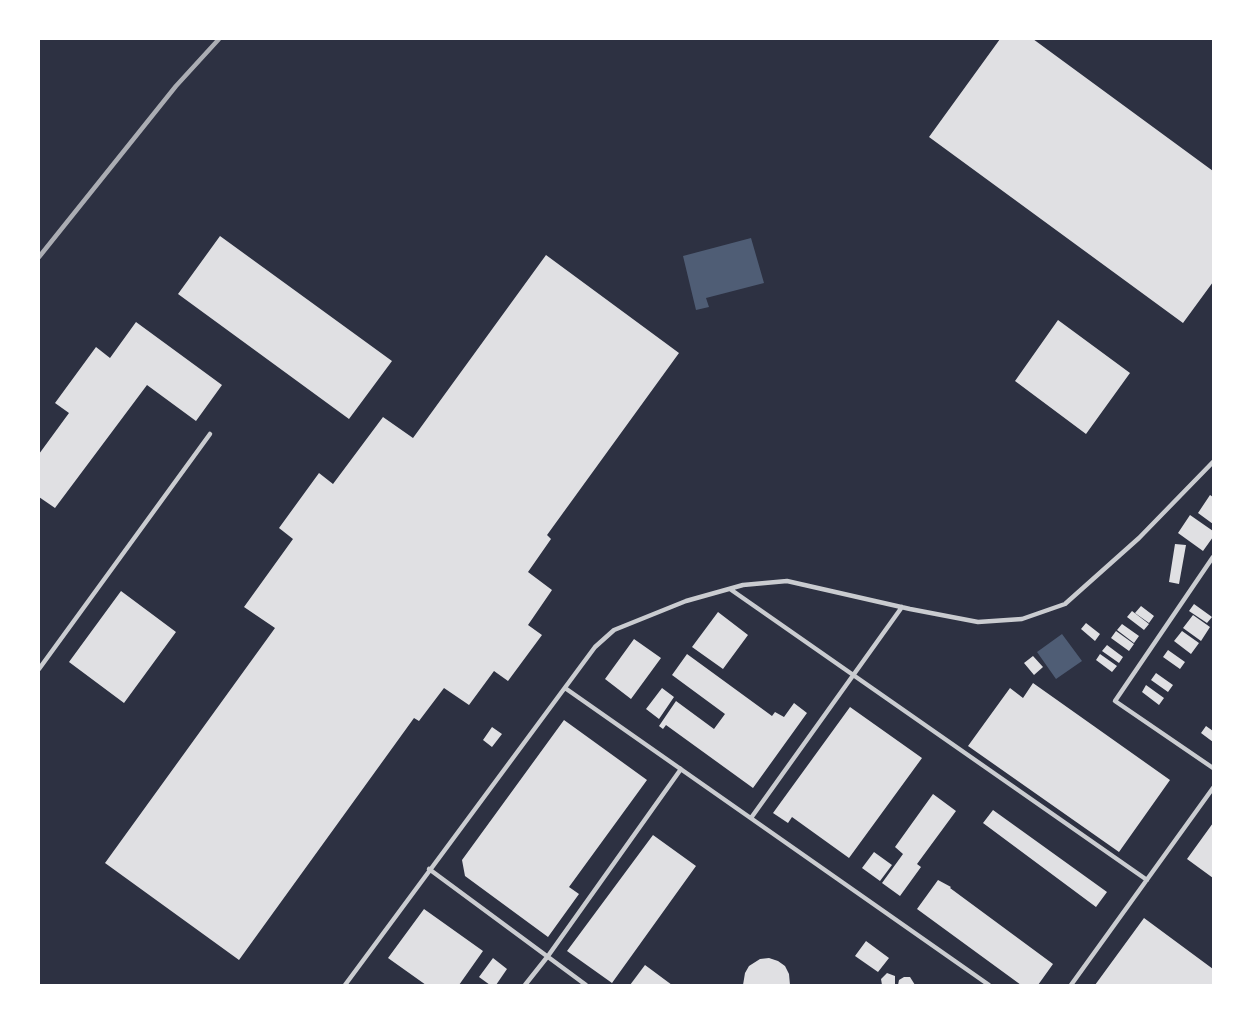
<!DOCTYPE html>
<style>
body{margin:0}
#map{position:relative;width:1252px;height:1024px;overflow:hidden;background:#2d3142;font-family:Figtree,sans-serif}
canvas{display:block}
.frame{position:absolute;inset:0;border:40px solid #fff;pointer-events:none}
</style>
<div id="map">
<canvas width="1252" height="1024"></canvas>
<div class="frame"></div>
</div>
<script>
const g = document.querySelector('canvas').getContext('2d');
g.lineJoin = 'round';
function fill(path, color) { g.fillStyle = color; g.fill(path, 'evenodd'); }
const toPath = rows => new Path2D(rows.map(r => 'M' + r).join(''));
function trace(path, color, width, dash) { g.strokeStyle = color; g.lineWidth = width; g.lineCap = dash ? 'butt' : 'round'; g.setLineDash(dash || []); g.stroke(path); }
fill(toPath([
 [751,238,764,283,706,298,709,307,696,310,683,256],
 [1062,634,1082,661,1056,679,1037,652]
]), '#4f5d75');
fill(toPath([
 [1000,39,1033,39,1213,171,1213,282,1183,323,929,137],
 [220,236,392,361,349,419,178,294],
 [546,255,679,353,547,535,551,539,528,572,552,590,528,625,542,635,508,681,494,671,469,705,444,688,419,721,414,718,239,960,105,863,275,628,244,607,293,539,279,528,319,473,333,484,383,417,413,438],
 [1058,320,1130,373,1086,434,1015,381],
 [136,322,222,385,196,421,147,385,55,508,39,497,39,454,69,413,55,403,96,347,110,358],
 [1210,495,1213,497,1213,524,1198,513],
 [1190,515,1213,531,1213,537,1203,551,1178,533],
 [1175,544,1186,545,1179,584,1169,582],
 [121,591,176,632,124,703,69,662],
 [1194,604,1212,617,1207,623,1189,611],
 [1141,606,1154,616,1149,623,1135,613],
 [1132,611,1149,624,1144,630,1127,617],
 [718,612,748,635,723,669,692,647],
 [1193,615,1210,627,1201,641,1183,628],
 [1086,623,1100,634,1095,641,1081,629],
 [1122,624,1139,636,1134,643,1117,630],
 [1116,631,1134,644,1129,651,1111,638],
 [1182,631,1199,643,1191,654,1174,641],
 [634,639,661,658,631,699,605,679],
 [1107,645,1123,657,1119,663,1102,651],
 [1168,650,1185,662,1180,669,1163,657],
 [687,654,772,716,775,712,784,717,794,703,807,713,753,788,666,725,663,729,659,726,676,701,714,729,725,714,672,675],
 [1100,654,1117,666,1112,672,1096,660],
 [1033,656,1043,667,1034,675,1024,663],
 [1156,673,1173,685,1168,692,1151,680],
 [1033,683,1170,780,1119,852,968,746,1010,688,1023,698],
 [1146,685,1164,698,1159,705,1142,692],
 [662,688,674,697,659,719,646,709],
 [850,707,922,758,849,858,792,817,788,823,773,813],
 [564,720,647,780,569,887,579,894,548,937,465,876,462,860],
 [1206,726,1213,731,1213,742,1201,733],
 [492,727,502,734,492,747,483,740],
 [933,794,956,811,917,864,921,867,900,896,882,883,903,854,895,847],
 [993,810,1107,892,1096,907,983,823],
 [1213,823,1213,878,1187,859],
 [653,835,696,866,612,983,567,951],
 [874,852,892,865,880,881,862,868],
 [938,880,951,887,950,888,1053,964,1038,985,1021,985,917,909],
 [424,909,483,951,459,985,426,985,388,958],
 [1144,918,1213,969,1213,985,1095,985],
 [866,941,889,958,878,972,855,956],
 [493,958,507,969,496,985,490,985,479,977],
 [769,958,778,961,785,966,789,974,790,985,743,985,745,973,749,966,760,959],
 [645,965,672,985,630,985],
 [887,973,895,976,895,985,882,985,881,979],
 [904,977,910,977,915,985,898,985,899,980]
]), '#e0e0e3');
trace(toPath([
 [1213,557,1115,701,1213,768],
 [730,589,1147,880],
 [39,669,210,434],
 [565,688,989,985],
 [751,818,902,607],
 [429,869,586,985],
 [345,985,595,647,614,630,686,601,743,585,787,581,910,609,978,622,1022,619,1065,604,1139,538,1213,462],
 [525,985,548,956,681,769],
 [1071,985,1213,788]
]), '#caccd0', 4.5);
trace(toPath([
 [39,257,176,86,219,39]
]), '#abadb3', 4.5);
</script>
